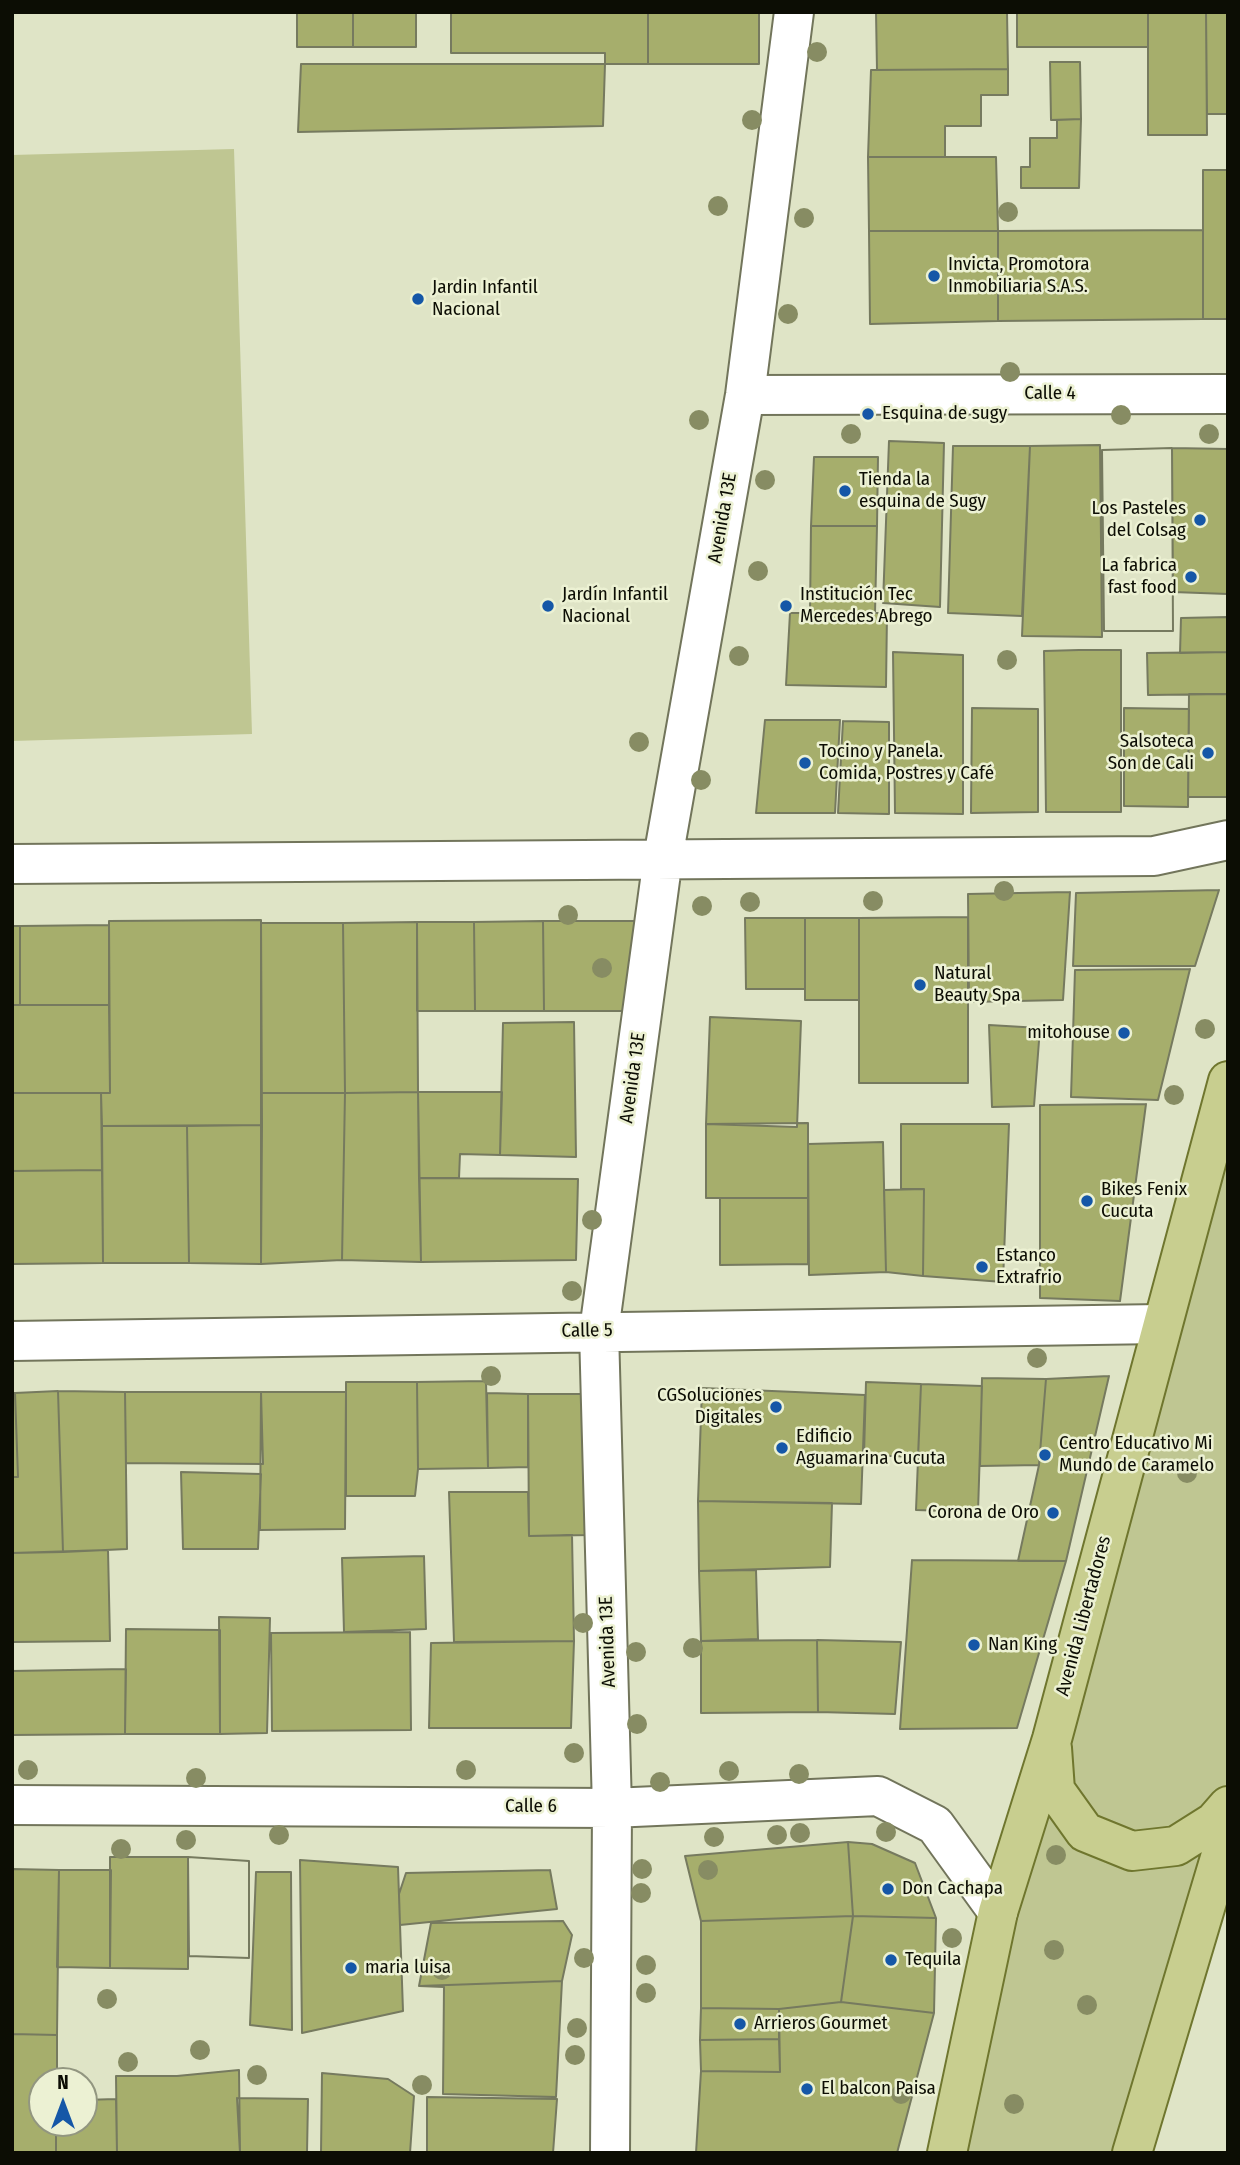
<!DOCTYPE html>
<meta charset="utf-8">
<style>
body{margin:0}
#map{position:relative;width:1240px;height:2165px;overflow:hidden;background:#dfe4c6;font-family:"Fira Sans Condensed",sans-serif}
canvas{display:block}
.frame{position:absolute;inset:0;border:14px solid #0c0d04;pointer-events:none}
.north{position:absolute;left:28px;top:2067px;width:70px;height:70px;box-sizing:border-box;background:#ecf1d3;border:2px solid #929680;border-radius:50%;rotate:0deg;font-size:19px;font-weight:700;line-height:28px;text-align:center;color:#0c0d04}
.north::after{content:'';display:block;margin:auto;width:24px;height:32px;background:#1557a7;clip-path:polygon(50% 0,100% 100%,50% 72%,0 100%)}
</style>
<div id="map">
<canvas width="1240" height="2165"></canvas>
<div class="frame"></div>
<div class="north">N</div>
</div>
<script>
const g = document.querySelector('canvas').getContext('2d');
g.lineJoin = 'round';
function fill(path, color) { g.fillStyle = color; g.fill(path, 'evenodd'); }
const toPath = rows => new Path2D(rows.map(r => 'M' + r).join(''));
function trace(path, color, width, dash) { g.strokeStyle = color; g.lineWidth = width; g.lineCap = dash ? 'butt' : 'round'; g.setLineDash(dash || []); g.stroke(path); }
function write(font, color, halo, rows, align = 'center') {
  g.font = font + ' "Fira Sans Condensed",sans-serif'; g.lineWidth = 5; g.setLineDash([]); g.textBaseline = 'middle'; g.strokeStyle = halo; g.fillStyle = color; for (const [text, x, y, turn = 0] of rows) {
    g.save(); g.translate(x, y); g.rotate((+turn || 0) * Math.PI / 180); g.textAlign = isNaN(turn) ? turn : align; if (halo) g.strokeText(text, 0, 0); g.fillText(text, 0, 0); g.restore();
  }
}
fill(toPath([
 [234,149,252,734,12,741,12,155],
 [1228,1147,1228,1787,1209,1820,1175,1842,1089,1827,1063,1785,1076,1680],
 [1046,1795,1077,1839,1219,1831,1120,2153,965,2153,1016,1898]
]), '#bfc692');
const building = toPath([
 [297,12,353,12,353,47,297,47,297,12],
 [353,12,416,12,416,47,353,47,353,12],
 [451,12,648,12,648,64,605,64,605,53,451,53,451,12],
 [648,12,759,12,759,64,648,64,648,12],
 [876,12,1007,12,1008,69,877,70,876,12],
 [1017,12,1148,12,1148,47,1017,47,1017,12],
 [1148,12,1206,12,1207,135,1148,135,1148,12],
 [1206,12,1228,12,1228,114,1207,114,1206,12],
 [1050,62,1080,62,1081,119,1051,120,1050,62],
 [301,64,605,64,603,126,298,132,301,64],
 [1008,69,1008,95,981,95,981,126,945,126,945,157,868,157,871,70,1008,69],
 [1081,119,1079,188,1021,188,1021,167,1030,167,1030,138,1057,138,1057,120,1081,119],
 [868,157,996,157,998,231,869,231,868,157],
 [1203,170,1228,170,1228,319,1203,319,1203,170],
 [1203,230,1203,319,998,321,998,231,1203,230],
 [869,231,998,231,998,321,870,324,869,231],
 [889,441,944,443,940,607,883,603,889,441],
 [1100,445,1102,637,1022,636,1030,446,1100,445],
 [953,446,1030,446,1022,616,948,613,953,446],
 [1172,448,1173,631,1104,631,1102,450,1172,448],
 [1172,448,1228,449,1228,594,1173,592,1172,448],
 [1172,448,1173,631,1104,631,1102,450,1172,448],
 [814,457,878,457,877,526,811,526,814,457],
 [811,526,877,526,875,613,810,613,811,526],
 [790,613,887,613,886,687,786,685,790,613],
 [1228,617,1228,652,1180,653,1181,618,1228,617],
 [1079,650,1121,650,1121,812,1046,812,1044,651,1079,650],
 [893,652,963,655,963,814,895,813,893,652],
 [1228,652,1228,694,1148,695,1147,653,1228,652],
 [1189,694,1228,694,1228,797,1188,797,1189,694],
 [972,708,1038,709,1038,812,971,813,972,708],
 [1124,708,1189,709,1188,807,1124,806,1124,708],
 [765,720,840,720,835,813,756,813,765,720],
 [843,721,889,722,889,814,838,813,843,721],
 [1219,890,1195,966,1073,966,1076,893,1219,890],
 [1070,892,1063,1000,969,1002,968,894,1070,892],
 [968,917,968,1083,859,1083,859,918,968,917],
 [745,918,805,918,805,989,746,989,745,918],
 [805,918,859,918,859,1000,805,1000,805,918],
 [261,920,262,1125,102,1126,101,1093,110,1093,109,921,261,920],
 [543,921,544,1011,475,1011,474,922,543,921],
 [543,921,641,921,623,1011,544,1011,543,921],
 [417,922,474,922,475,1011,417,1011,417,922],
 [417,922,418,1092,345,1093,343,923,417,922],
 [261,923,343,923,345,1093,261,1093,261,923],
 [109,925,109,1005,20,1005,20,926,109,925],
 [12,926,20,926,20,1005,12,1005,12,926],
 [1190,969,1158,1100,1071,1097,1075,970,1190,969],
 [12,1005,109,1005,110,1093,12,1093,12,1005],
 [710,1017,801,1021,797,1127,706,1124,710,1017],
 [574,1022,576,1157,500,1155,503,1023,574,1022],
 [989,1025,1040,1028,1034,1106,992,1107,989,1025],
 [418,1092,421,1262,342,1260,345,1093,418,1092],
 [418,1092,502,1092,500,1155,460,1154,459,1178,419,1178,418,1092],
 [12,1093,101,1093,102,1170,12,1171,12,1093],
 [261,1093,345,1093,342,1260,261,1264,261,1093],
 [1146,1104,1120,1301,1040,1298,1040,1105,1146,1104],
 [808,1123,808,1198,706,1198,706,1124,808,1123],
 [901,1124,1009,1124,1003,1282,923,1276,924,1189,901,1189,901,1124],
 [262,1125,261,1264,189,1263,187,1126,262,1125],
 [102,1126,187,1126,189,1263,103,1263,102,1126],
 [883,1142,886,1272,809,1275,808,1144,883,1142],
 [102,1170,103,1263,12,1264,12,1171,102,1170],
 [419,1178,578,1179,576,1260,421,1262,419,1178],
 [924,1189,923,1276,886,1272,884,1190,924,1189],
 [720,1198,808,1198,808,1264,720,1265,720,1198],
 [1109,1376,1066,1561,1018,1561,1039,1465,1046,1379,1109,1376],
 [982,1378,1046,1379,1039,1465,980,1466,982,1378],
 [486,1381,488,1468,418,1469,417,1382,486,1381],
 [346,1382,417,1382,418,1469,415,1496,346,1496,346,1382],
 [866,1382,921,1384,918,1457,864,1455,866,1382],
 [921,1384,982,1386,978,1512,916,1510,921,1384],
 [702,1388,865,1395,861,1504,698,1501,702,1388],
 [58,1391,63,1552,12,1553,12,1477,18,1477,15,1393,58,1391],
 [58,1391,125,1392,127,1549,63,1552,58,1391],
 [125,1392,261,1392,263,1464,126,1463,125,1392],
 [261,1392,346,1392,345,1529,260,1530,261,1392],
 [12,1393,15,1393,18,1477,12,1477,12,1393],
 [487,1393,528,1394,528,1467,488,1468,487,1393],
 [528,1394,588,1394,591,1535,529,1536,528,1394],
 [181,1472,261,1474,258,1549,183,1549,181,1472],
 [449,1492,528,1492,529,1536,572,1535,574,1641,454,1642,449,1492],
 [698,1501,832,1503,830,1567,699,1571,698,1501],
 [108,1550,110,1641,12,1642,12,1553,108,1550],
 [424,1556,426,1629,344,1632,342,1558,424,1556],
 [912,1560,1066,1561,1017,1728,900,1729,912,1560],
 [756,1570,758,1639,701,1641,699,1571,756,1570],
 [219,1617,270,1618,267,1733,220,1734,219,1617],
 [126,1629,220,1630,220,1734,125,1734,126,1629],
 [410,1632,411,1730,272,1731,271,1633,410,1632],
 [817,1640,818,1712,701,1713,701,1641,817,1640],
 [817,1640,901,1642,895,1714,818,1712,817,1640],
 [574,1641,571,1728,429,1728,431,1643,574,1641],
 [126,1669,125,1734,12,1735,12,1671,126,1669],
 [848,1842,853,1916,701,1921,685,1856,848,1842],
 [848,1842,872,1844,915,1863,936,1918,853,1916,848,1842],
 [110,1857,188,1857,188,1969,110,1968,110,1857],
 [188,1857,249,1861,249,1958,189,1956,188,1857],
 [188,1857,249,1861,249,1958,189,1956,188,1857],
 [300,1860,398,1867,403,2011,302,2033,300,1860],
 [12,1869,59,1870,57,2035,12,2034,12,1869],
 [59,1870,111,1870,110,1968,57,1967,59,1870],
 [550,1870,557,1909,400,1925,399,1894,406,1873,550,1870],
 [256,1872,291,1872,292,2030,250,2025,256,1872],
 [853,1916,841,2002,779,2009,701,2008,701,1921,853,1916],
 [853,1916,936,1918,934,2013,841,2002,853,1916],
 [563,1921,572,1935,562,1981,419,1986,431,1923,563,1921],
 [562,1981,556,2097,443,2094,444,1987,419,1986,562,1981],
 [841,2002,934,2013,897,2153,696,2153,701,2071,780,2072,779,2009,841,2002],
 [701,2008,779,2009,779,2039,700,2040,701,2008],
 [12,2034,57,2035,57,2081,42,2081,42,2123,56,2123,56,2153,12,2153,12,2034],
 [779,2039,780,2072,701,2071,700,2040,779,2039],
 [239,2070,240,2153,117,2153,116,2076,177,2076,239,2070],
 [322,2073,388,2079,414,2096,410,2153,321,2153,322,2073],
 [427,2097,557,2099,553,2153,427,2153,427,2097],
 [237,2098,308,2099,307,2153,240,2153,237,2098],
 [116,2099,117,2153,56,2153,56,2123,84,2123,84,2100,116,2099]
]);
fill(building, '#a6ae6c');
trace(building, '#767a5f', 2);
const minor = toPath([
 [745,395,1228,394],
 [12,864,1154,856,1228,840],
 [12,1341,1161,1324],
 [12,1805,612,1808,878,1796,935,1825,998,1912],
 [610,2153,612,1808,599,1331,663,858,745,395,794,12]
]);
const primary = toPath([
 [1052,1748,1055,1790,1085,1832,1132,1851,1176,1846,1214,1822,1228,1806],
 [947,2153,998,1912,1052,1739,1228,1081],
 [1132,2153,1228,1831]
]);
trace(minor, '#72755b', 42);
trace(primary, '#6f762e', 42);
trace(minor, '#fff', 38);
trace(primary, '#c8ce8f', 38);
g.fillStyle = '#878c63';
for (const [x, y] of [
 [817,52],
 [752,120],
 [718,206],
 [1008,212],
 [804,218],
 [788,314],
 [1010,372],
 [1121,415],
 [699,420],
 [851,434],
 [1209,434],
 [765,480],
 [758,571],
 [739,656],
 [1007,660],
 [639,742],
 [701,780],
 [1004,891],
 [873,901],
 [750,902],
 [702,906],
 [568,915],
 [602,968],
 [1205,1029],
 [1174,1095],
 [592,1220],
 [572,1291],
 [1037,1358],
 [491,1376],
 [1187,1473],
 [583,1623],
 [693,1648],
 [636,1652],
 [637,1724],
 [574,1753],
 [28,1770],
 [466,1770],
 [729,1771],
 [799,1774],
 [196,1778],
 [660,1782],
 [886,1832],
 [800,1833],
 [279,1835],
 [777,1835],
 [714,1837],
 [186,1840],
 [121,1849],
 [1056,1855],
 [642,1869],
 [708,1870],
 [641,1893],
 [952,1938],
 [1054,1950],
 [584,1958],
 [646,1965],
 [442,1970],
 [646,1993],
 [107,1999],
 [1087,2005],
 [577,2028],
 [200,2050],
 [575,2055],
 [128,2062],
 [257,2075],
 [422,2085],
 [901,2094],
 [1014,2104]
]) { g.beginPath(); g.arc(x, y, 10, 0, 2 * Math.PI); g.fill(); }
for (const [x, y, r, color] of [
 [934,276,7,"#1557a7"],
 [418,299,7,"#1557a7"],
 [868,414,7,"#1557a7"],
 [845,491,7,"#1557a7"],
 [1200,520,7,"#1557a7"],
 [1191,577,7,"#1557a7"],
 [548,606,7,"#1557a7"],
 [786,606,7,"#1557a7"],
 [1208,753,7,"#1557a7"],
 [805,763,7,"#1557a7"],
 [920,985,7,"#1557a7"],
 [1124,1033,7,"#1557a7"],
 [1087,1201,7,"#1557a7"],
 [982,1267,7,"#1557a7"],
 [776,1407,7,"#1557a7"],
 [782,1448,7,"#1557a7"],
 [1045,1455,7,"#1557a7"],
 [1053,1513,7,"#1557a7"],
 [974,1645,7,"#1557a7"],
 [888,1889,7,"#1557a7"],
 [891,1960,7,"#1557a7"],
 [351,1968,7,"#1557a7"],
 [740,2024,7,"#1557a7"],
 [807,2089,7,"#1557a7"]
]) { const dot = new Path2D(); dot.arc(x, y, r, 0, 2 * Math.PI); g.fillStyle = color; g.fill(dot); trace(dot, '#ecf1d3', 2.5); }
write('19px', '#0c0d04', '#ecf1d3', [
 ["Invicta, Promotora",948,265],
 ["Inmobiliaria S.A.S.",948,287],
 ["Jardin Infantil",432,288],
 ["Nacional",432,310],
 ["Esquina de sugy",882,414],
 ["Tienda la",859,480],
 ["esquina de Sugy",859,502],
 ["Los Pasteles",1186,509,"right"],
 ["del Colsag",1186,531,"right"],
 ["La fabrica",1177,566,"right"],
 ["fast food",1177,588,"right"],
 ["Jardín Infantil",562,595],
 ["Nacional",562,617],
 ["Institución Tec",800,595],
 ["Mercedes Abrego",800,617],
 ["Salsoteca",1194,742,"right"],
 ["Son de Cali",1194,764,"right"],
 ["Tocino y Panela.",819,752],
 ["Comida, Postres y Café",819,774],
 ["Natural",934,974],
 ["Beauty Spa",934,996],
 ["mitohouse",1110,1033,"right"],
 ["Bikes Fenix",1101,1190],
 ["Cucuta",1101,1212],
 ["Estanco",996,1256],
 ["Extrafrio",996,1278],
 ["CGSoluciones",762,1396,"right"],
 ["Digitales",762,1418,"right"],
 ["Edificio",796,1437],
 ["Aguamarina Cucuta",796,1459],
 ["Centro Educativo Mi",1059,1444],
 ["Mundo de Caramelo",1059,1466],
 ["Corona de Oro",1039,1513,"right"],
 ["Nan King",988,1645],
 ["Don Cachapa",902,1889],
 ["Tequila",905,1960],
 ["maria luisa",365,1968],
 ["Arrieros Gourmet",754,2024],
 ["El balcon Paisa",821,2089]
], 'left');
write('19px', '#0c0d04', '#ecf1d3', [
 ["Calle 4",1050,394],
 ["Avenida 13E",723,518,-80],
 ["Avenida 13E",633,1078,-82],
 ["Calle 5",587,1331,-1],
 ["Avenida Libertadores",1084,1616,-75],
 ["Avenida 13E",608,1642,-92],
 ["Calle 6",531,1807]
]);
</script>
